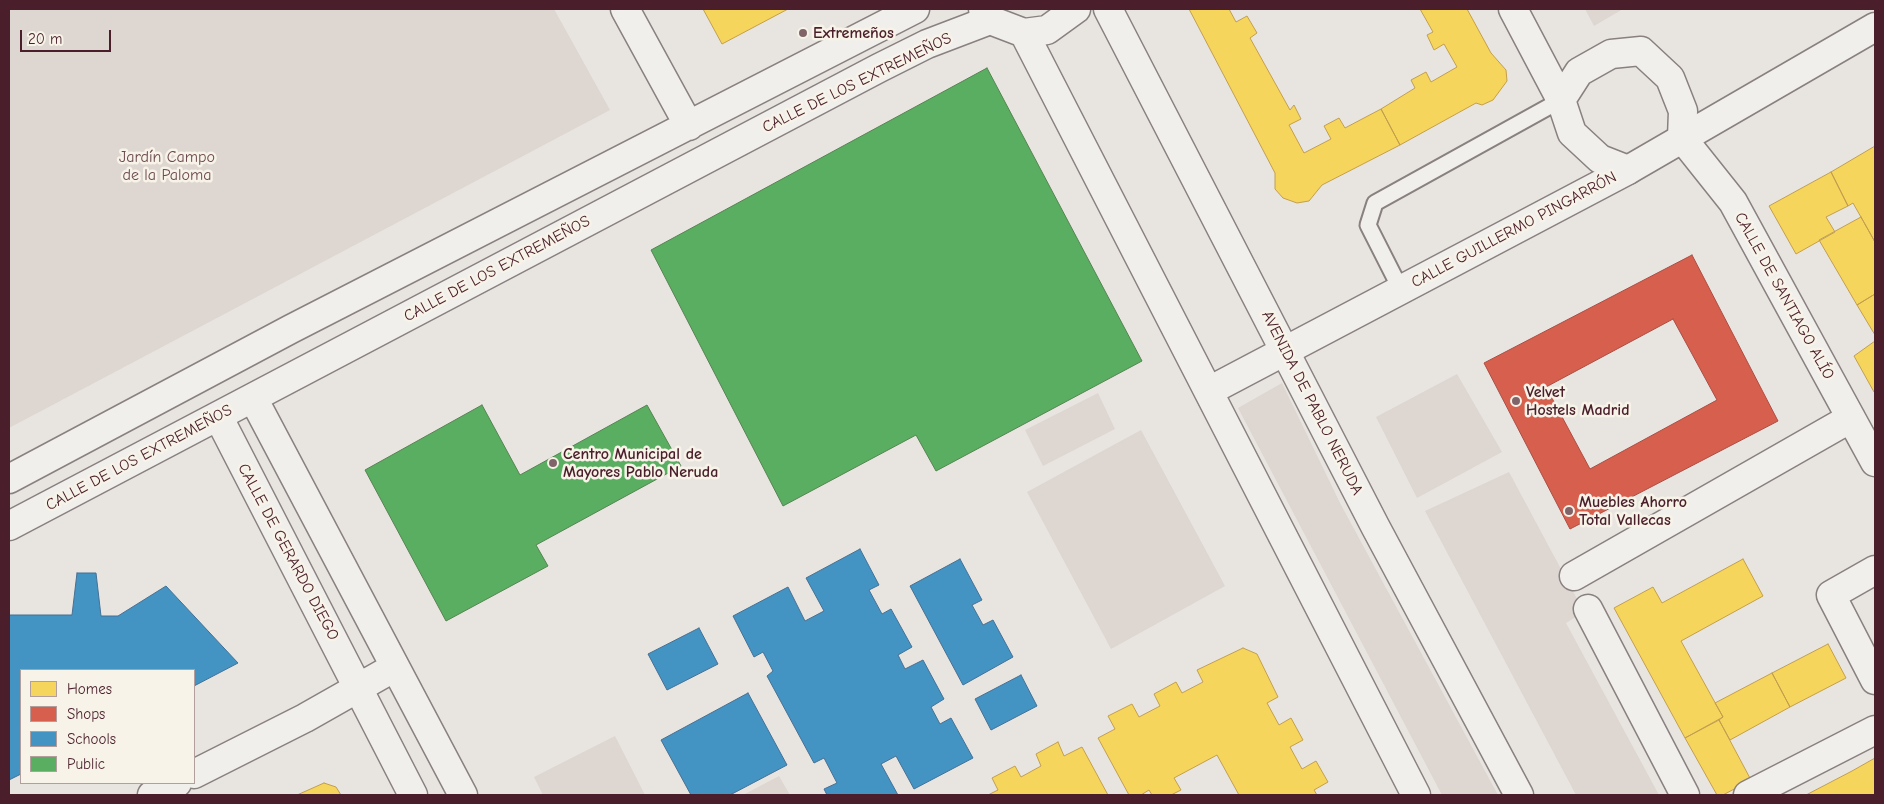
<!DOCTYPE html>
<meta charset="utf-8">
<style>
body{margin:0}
#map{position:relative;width:1884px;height:804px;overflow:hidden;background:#e8e5e0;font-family:"Comic Neue",sans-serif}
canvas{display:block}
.frame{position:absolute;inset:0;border:10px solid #4a1f2b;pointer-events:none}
.legend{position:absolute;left:20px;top:669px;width:175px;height:115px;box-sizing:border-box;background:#f7f3e8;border:1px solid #b29e9c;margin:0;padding:6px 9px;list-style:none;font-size:15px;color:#4a1f2b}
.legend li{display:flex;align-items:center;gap:10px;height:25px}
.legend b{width:25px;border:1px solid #b29e9c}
.scale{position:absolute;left:20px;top:30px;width:91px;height:22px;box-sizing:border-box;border:2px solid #4a1f2b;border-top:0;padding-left:6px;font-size:15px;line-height:18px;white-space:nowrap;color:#4a1f2b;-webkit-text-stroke:4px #f7f3e8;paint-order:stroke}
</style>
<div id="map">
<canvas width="1884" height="804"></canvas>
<div class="frame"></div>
<ul class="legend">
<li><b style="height:14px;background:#f6d55c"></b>Homes</li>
<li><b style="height:14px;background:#d6604d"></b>Shops</li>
<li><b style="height:14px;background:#4393c3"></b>Schools</li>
<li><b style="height:14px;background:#5aae61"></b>Public</li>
</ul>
<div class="scale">20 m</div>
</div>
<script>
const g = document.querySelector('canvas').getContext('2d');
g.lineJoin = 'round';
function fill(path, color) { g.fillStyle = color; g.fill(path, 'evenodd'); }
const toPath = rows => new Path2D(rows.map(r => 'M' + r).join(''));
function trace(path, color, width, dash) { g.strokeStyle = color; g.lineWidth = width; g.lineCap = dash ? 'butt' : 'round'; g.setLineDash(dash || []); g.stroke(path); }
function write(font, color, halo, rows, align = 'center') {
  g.font = font + ' "Comic Neue",sans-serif'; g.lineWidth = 5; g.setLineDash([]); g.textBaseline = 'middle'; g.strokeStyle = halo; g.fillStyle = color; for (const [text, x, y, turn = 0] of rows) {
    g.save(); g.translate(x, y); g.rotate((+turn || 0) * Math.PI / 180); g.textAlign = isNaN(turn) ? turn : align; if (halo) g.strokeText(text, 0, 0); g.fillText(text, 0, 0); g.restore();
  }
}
fill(toPath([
 [9,9,554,9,610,110,9,428],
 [1585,9,1623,9,1594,26],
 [1457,374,1502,452,1417,498,1376,417],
 [1282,383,1340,503,1498,795,1442,795,1238,408],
 [1098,393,1115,429,1043,466,1025,430],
 [1141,430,1225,586,1111,649,1027,492],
 [1509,472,1584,612,1566,623,1659,795,1576,795,1425,511],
 [615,736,645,795,543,795,534,777],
 [779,776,790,795,743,795]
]), '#ded6d0');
const homes = toPath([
 [703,9,788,9,722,44,703,9],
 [1189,9,1229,9,1236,22,1247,16,1257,33,1250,38,1290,110,1294,105,1301,119,1289,125,1304,153,1331,139,1324,126,1339,118,1345,128,1381,109,1400,145,1322,185,1309,201,1297,203,1283,198,1275,189,1275,173,1189,9],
 [1420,9,1467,9,1491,53,1506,70,1507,81,1493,100,1482,105,1476,103,1400,145,1381,109,1415,88,1411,80,1426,72,1431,82,1457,67,1444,44,1434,50,1427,35,1433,32,1420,9],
 [1875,146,1875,242,1853,203,1848,206,1831,172,1875,146],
 [1831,172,1848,206,1826,217,1835,232,1796,254,1769,206,1831,172],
 [1861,217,1875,242,1875,294,1857,305,1819,240,1861,217],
 [1875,294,1875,335,1857,305,1875,294],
 [1875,341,1875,391,1874,392,1854,356,1875,341],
 [1743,559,1763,596,1681,641,1723,717,1685,738,1614,608,1653,587,1662,603,1743,559],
 [1828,644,1846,678,1790,707,1772,673,1828,644],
 [1243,648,1257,654,1278,697,1267,703,1279,725,1291,718,1303,740,1290,747,1302,769,1316,761,1328,782,1314,790,1317,795,1239,795,1217,755,1174,778,1181,790,1171,795,1152,795,1149,790,1141,795,1129,795,1098,738,1115,729,1108,716,1132,704,1139,717,1160,706,1154,694,1176,682,1182,693,1203,682,1197,670,1243,648],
 [1772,673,1790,707,1730,740,1719,720,1723,717,1715,703,1772,673],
 [1719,720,1751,780,1723,795,1717,795,1685,738,1719,720],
 [1058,742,1064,756,1082,747,1108,795,988,795,998,790,992,778,1015,766,1021,777,1041,766,1036,754,1058,742],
 [1875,758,1875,795,1806,795,1852,771,1875,758],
 [324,783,336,787,341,795,297,795,324,783]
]);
fill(homes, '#f6d55c');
trace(homes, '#c29e4d', 1);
const shops = toPath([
 [1692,255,1778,421,1570,529,1484,363,1692,255],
 [1673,319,1717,400,1590,469,1546,387,1673,319]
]);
fill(shops, '#d6604d');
trace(shops, '#ac4c43', 1);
const schools = toPath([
 [860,549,879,585,869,590,882,614,891,609,912,647,898,655,905,669,923,660,944,699,931,707,940,724,951,718,973,758,914,789,896,756,881,764,898,795,827,795,824,789,837,783,824,758,814,763,767,676,773,671,763,652,754,657,733,616,788,587,805,621,824,611,806,578,860,549],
 [960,559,982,600,972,605,983,625,993,620,1013,657,963,685,910,586,960,559],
 [77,573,96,573,101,616,118,616,166,586,238,663,194,686,194,670,21,670,21,774,9,780,9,615,72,615,77,573],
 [699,628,718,664,667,690,648,654,699,628],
 [1021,675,1037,706,991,730,975,699,1021,675],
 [748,693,787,765,730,795,691,795,661,740,748,693]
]);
fill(schools, '#4393c3');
trace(schools, '#457095', 1);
const public = toPath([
 [987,68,1142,361,936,471,916,435,783,506,651,250,987,68],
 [482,405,520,475,647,405,681,466,536,545,548,566,446,621,365,470,482,405]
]);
fill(public, '#5aae61');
trace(public, '#558351', 1);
const service = toPath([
 [1401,290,1368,225,1375,203,1561,100]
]);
const minor = toPath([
 [625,9,689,126],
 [1513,9,1561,100],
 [1628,170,1600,159,1572,133,1561,100,1579,72,1611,54,1641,51,1670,78,1683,111,1682,138,1733,202,1875,462],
 [253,398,463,795],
 [218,416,413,795],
 [9,479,291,329,915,9],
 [9,526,879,68,927,44,990,20],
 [1875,570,1831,595,1875,680],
 [1574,576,1851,418],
 [1588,609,1685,795],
 [194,774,305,718,395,667],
 [152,795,177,783],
 [1748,795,1875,730]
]);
const tertiary = toPath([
 [1209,391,1628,170,1875,27]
]);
const secondary = toPath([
 [983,9,990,20,1024,33,1047,30,1076,9],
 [1108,9,1375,526,1519,795],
 [1024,33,1416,795]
]);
trace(service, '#898080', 19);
trace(minor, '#898080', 31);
trace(tertiary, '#898080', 31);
trace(secondary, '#898080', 31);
trace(service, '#f0efeb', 15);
trace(minor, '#f0efeb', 28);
trace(tertiary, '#f0efeb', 28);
trace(secondary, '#f0efeb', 28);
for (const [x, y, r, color] of [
 [803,33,5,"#81646a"],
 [1516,401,5,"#81646a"],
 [553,463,5,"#81646a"],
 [1569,511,5,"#81646a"]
]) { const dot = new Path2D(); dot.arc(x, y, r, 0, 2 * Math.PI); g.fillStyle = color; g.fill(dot); trace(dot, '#f7f3e8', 2); }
write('bold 16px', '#4a1f2b', '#f7f3e8', [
 ["Extremeños",813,33],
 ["Velvet",1526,392],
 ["Hostels Madrid",1526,410],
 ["Centro Municipal de",563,454],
 ["Mayores Pablo Neruda",563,472],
 ["Muebles Ahorro",1579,502],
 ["Total Vallecas",1579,520]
], 'left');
write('16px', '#4a1f2b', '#f7f3e8', [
 ["CALLE DE LOS EXTREMEÑOS",857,83,-26],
 ["CALLE GUILLERMO PINGARRÓN",1514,230,-28],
 ["CALLE DE LOS EXTREMEÑOS",497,269,-28],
 ["CALLE DE SANTIAGO ALÍO",1784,296,61],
 ["AVENIDA DE PABLO NERUDA",1312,403,63],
 ["CALLE DE LOS EXTREMEÑOS",139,458,-28],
 ["CALLE DE GERARDO DIEGO",288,552,62]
]);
write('16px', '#6d4a51', '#f7f3e8', [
 ["Jardín Campo",167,157],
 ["de la Paloma",167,175]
]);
</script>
